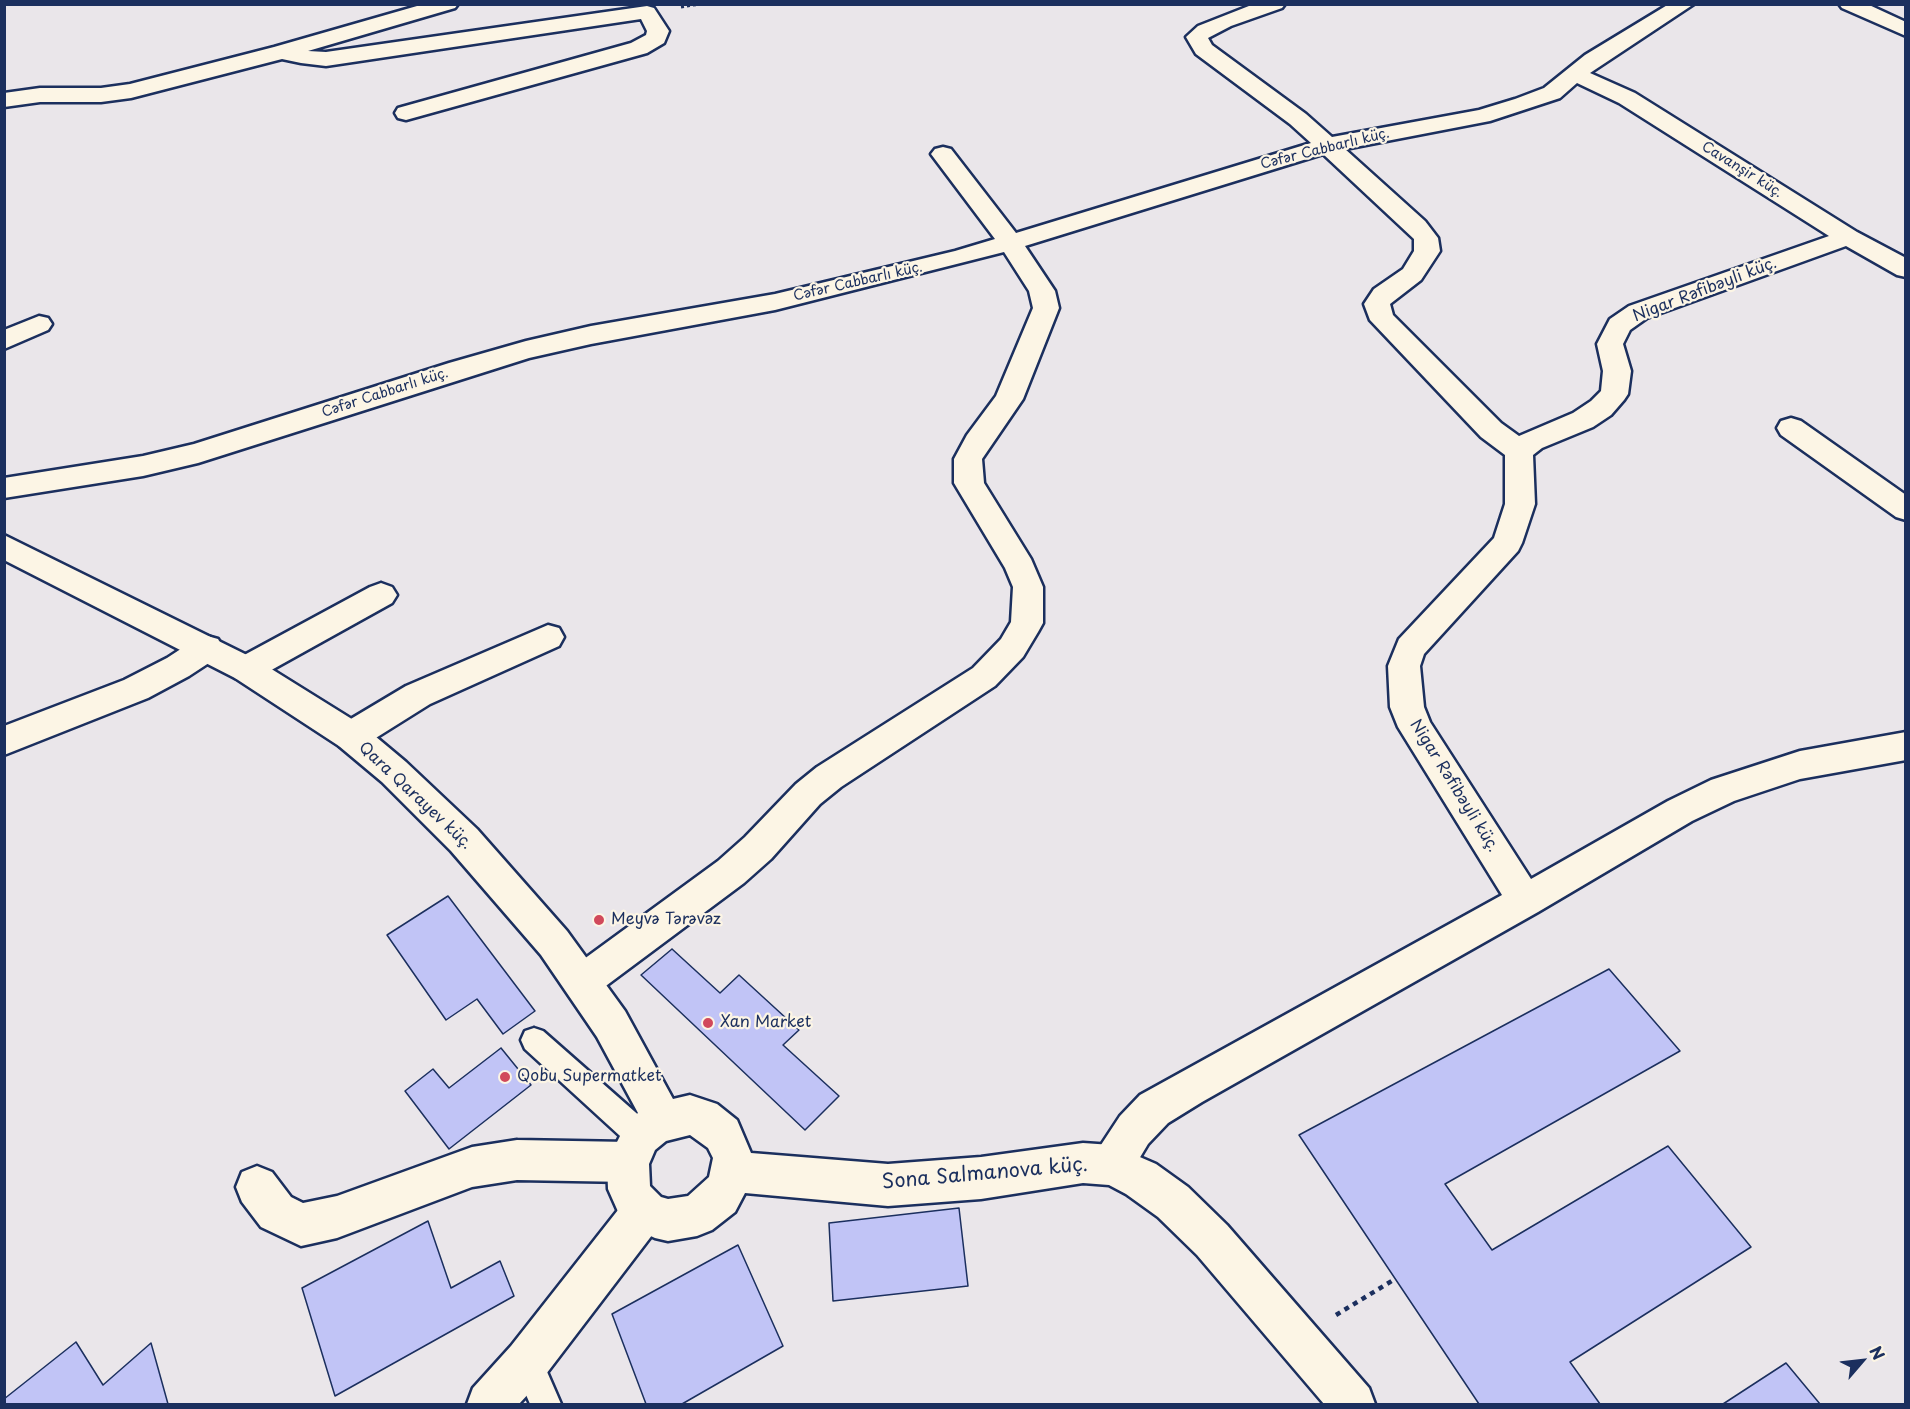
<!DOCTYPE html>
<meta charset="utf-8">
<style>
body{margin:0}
#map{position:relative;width:1910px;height:1409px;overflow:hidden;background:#eae6ea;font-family:"Playpen Sans",sans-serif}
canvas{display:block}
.frame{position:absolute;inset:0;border:6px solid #1b2f5e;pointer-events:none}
.north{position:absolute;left:1832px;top:1331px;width:60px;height:60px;-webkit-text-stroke:4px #fcf5e5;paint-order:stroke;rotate:62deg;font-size:16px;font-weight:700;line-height:24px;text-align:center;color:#1b2f5e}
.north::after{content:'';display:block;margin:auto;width:21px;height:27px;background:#1b2f5e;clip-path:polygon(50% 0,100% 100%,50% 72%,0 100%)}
</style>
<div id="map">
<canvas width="1910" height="1409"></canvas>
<div class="frame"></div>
<div class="north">N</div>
</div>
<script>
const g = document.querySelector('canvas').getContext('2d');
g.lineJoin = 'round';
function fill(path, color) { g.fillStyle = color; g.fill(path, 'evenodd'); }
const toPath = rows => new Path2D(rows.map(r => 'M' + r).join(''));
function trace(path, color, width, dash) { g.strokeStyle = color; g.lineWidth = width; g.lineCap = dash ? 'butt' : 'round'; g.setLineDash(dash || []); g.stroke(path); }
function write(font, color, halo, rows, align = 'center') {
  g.font = font + ' "Playpen Sans",sans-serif'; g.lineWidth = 4.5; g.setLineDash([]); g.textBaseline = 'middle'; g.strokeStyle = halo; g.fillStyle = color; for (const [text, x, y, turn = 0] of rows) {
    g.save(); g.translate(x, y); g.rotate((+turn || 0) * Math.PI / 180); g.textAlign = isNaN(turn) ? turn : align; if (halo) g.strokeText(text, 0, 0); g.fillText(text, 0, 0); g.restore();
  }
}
const building = toPath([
 [448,896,535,1011,503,1034,477,999,446,1020,387,935,448,896],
 [672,949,720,993,739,975,799,1030,783,1045,839,1096,805,1130,641,975,672,949],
 [1609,969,1680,1051,1445,1184,1492,1250,1668,1146,1751,1247,1570,1362,1600,1404,1479,1404,1299,1135,1609,969],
 [501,1048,531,1085,449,1149,405,1091,433,1069,449,1088,501,1048],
 [959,1208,968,1286,833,1301,829,1223,959,1208],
 [428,1221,451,1288,500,1261,514,1296,335,1396,302,1288,428,1221],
 [738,1245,783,1346,682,1404,646,1404,612,1314,738,1245],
 [76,1342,103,1385,151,1343,168,1404,4,1404,4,1399,76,1342],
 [1786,1363,1820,1404,1723,1404,1786,1363]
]);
fill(building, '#c1c4f6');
trace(building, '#1b2f5e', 1.5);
const lane = toPath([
 [534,1028,543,1031,651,1126,655,1136,651,1146,641,1150,631,1146,525,1049,521,1040,525,1031,534,1028],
 [527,1347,538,1351,561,1404,530,1404,512,1362,516,1351,527,1347]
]);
const street = toPath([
 [424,4,458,4,455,8,308,51,326,52,647,6,654,8,669,31,664,43,647,53,406,120,398,118,395,113,398,108,631,43,646,35,647,31,641,19,326,66,301,63,282,59,131,98,101,102,40,102,4,107,4,93,40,88,101,88,130,84,274,47,424,4],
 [1254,4,1285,4,1282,8,1231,26,1208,38,1212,45,1306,114,1332,137,1479,110,1515,99,1544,88,1585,55,1669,4,1694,4,1590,73,1635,93,1857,232,1906,258,1906,277,1897,275,1846,246,1647,318,1630,330,1623,344,1631,371,1628,394,1624,400,1611,415,1593,427,1542,448,1533,455,1535,504,1522,543,1518,551,1424,654,1420,666,1424,707,1430,722,1531,879,1668,801,1711,780,1800,751,1906,732,1906,760,1800,779,1734,801,1692,821,1538,912,1202,1102,1168,1123,1148,1144,1127,1179,1112,1185,1097,1179,1091,1165,1097,1151,1120,1116,1140,1095,1502,895,1398,727,1390,707,1388,666,1399,639,1494,538,1505,504,1505,455,1481,437,1370,320,1364,304,1374,289,1403,269,1414,251,1414,239,1323,154,1025,246,1055,291,1059,308,1023,399,982,459,984,483,1031,559,1043,587,1043,623,1038,632,1023,657,995,686,841,787,820,804,771,859,744,883,595,994,582,999,569,994,563,982,569,970,718,861,745,837,796,784,817,767,973,668,1001,639,1011,622,1013,587,1005,568,954,483,954,459,967,435,996,396,1033,308,1029,291,1004,252,775,310,591,344,529,358,198,463,143,476,4,498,4,478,143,456,194,444,449,363,526,341,591,326,775,294,955,251,995,239,931,154,935,149,943,147,951,149,1016,233,1311,143,1290,124,1196,54,1186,37,1198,26,1254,4],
 [1577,83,1619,103,1829,236,1629,306,1610,319,1597,344,1603,371,1601,391,1591,401,1573,413,1519,436,1501,423,1393,315,1390,304,1421,280,1440,251,1438,238,1425,221,1345,149,1490,121,1560,98,1577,83],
 [1839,4,1867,4,1906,22,1906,36,1842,8,1839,4],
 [39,316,48,318,52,324,48,330,4,349,4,330,39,316],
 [1791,418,1801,421,1906,495,1906,520,1896,517,1781,435,1777,428,1781,421,1791,418],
 [381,583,392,587,397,595,392,603,257,678,246,682,235,678,230,669,235,660,370,587,381,583],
 [548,625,559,628,564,637,559,646,430,704,363,746,351,750,339,746,334,736,339,726,406,686,548,625],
 [207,636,218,639,223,648,218,657,189,676,148,698,4,755,4,726,124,680,167,658,196,639,207,636],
 [517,1140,628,1142,643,1148,649,1162,643,1176,628,1182,517,1180,472,1187,337,1238,301,1246,261,1227,242,1202,236,1187,242,1172,257,1166,272,1172,291,1197,303,1203,337,1196,472,1147,517,1140],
 [644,1190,659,1196,665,1211,659,1226,543,1378,519,1404,467,1404,473,1388,511,1346,629,1196,644,1190]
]);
const secondary = toPath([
 [4,535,257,660,363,726,406,762,477,829,567,931,625,1011,673,1099,690,1095,717,1104,737,1120,751,1153,888,1164,981,1157,1083,1143,1112,1145,1156,1164,1188,1187,1227,1225,1369,1388,1375,1404,1324,1404,1197,1255,1158,1217,1126,1194,1109,1185,1083,1183,981,1199,888,1206,745,1193,735,1212,712,1230,697,1236,668,1241,655,1238,629,1226,620,1216,608,1189,607,1162,627,1122,638,1113,597,1037,541,955,451,851,382,782,339,746,235,678,4,560,4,535],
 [690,1135,708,1148,713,1158,709,1177,688,1196,668,1199,661,1197,650,1186,649,1164,655,1150,666,1141,690,1135]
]);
trace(lane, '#1b2f5e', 5);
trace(street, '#1b2f5e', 5);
trace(secondary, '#1b2f5e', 5);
trace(toPath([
 [681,7,700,4]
]), '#1b2f5e', 3, [3, 3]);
trace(toPath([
 [1336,1315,1395,1279]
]), '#1b2f5e', 4.5, [5, 5]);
fill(lane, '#fcf5e5');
fill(street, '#fcf5e5');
fill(secondary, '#fcf5e5');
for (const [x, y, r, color] of [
 [599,920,6,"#d1495b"],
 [708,1023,6,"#d1495b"],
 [505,1077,6,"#d1495b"]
]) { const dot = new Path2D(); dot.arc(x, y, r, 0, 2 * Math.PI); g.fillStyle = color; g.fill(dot); trace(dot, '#fcf5e5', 2); }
write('14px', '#1b2f5e', '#fcf5e5', [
 ["Cəfər Cabbarlı küç.",1325,149,-14],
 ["Cavanşir küç.",1742,170,32],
 ["Cəfər Cabbarlı küç.",858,282,-13],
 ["Cəfər Cabbarlı küç.",385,393,-18]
]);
write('16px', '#1b2f5e', '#fcf5e5', [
 ["Nigar Rəfibəyli küç.",1705,290,-21],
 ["Nigar Rəfibəyli küç.",1454,786,58],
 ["Qara Qarayev küç.",415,796,43]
]);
write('16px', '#1b2f5e', '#fcf5e5', [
 ["Meyvə Tərəvəz",611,920],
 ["Xan Market",720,1023],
 ["Qobu Supermatket",517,1077]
], 'left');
write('20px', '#1b2f5e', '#fcf5e5', [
 ["Sona Salmanova küç.",985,1174,-5]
]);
</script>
